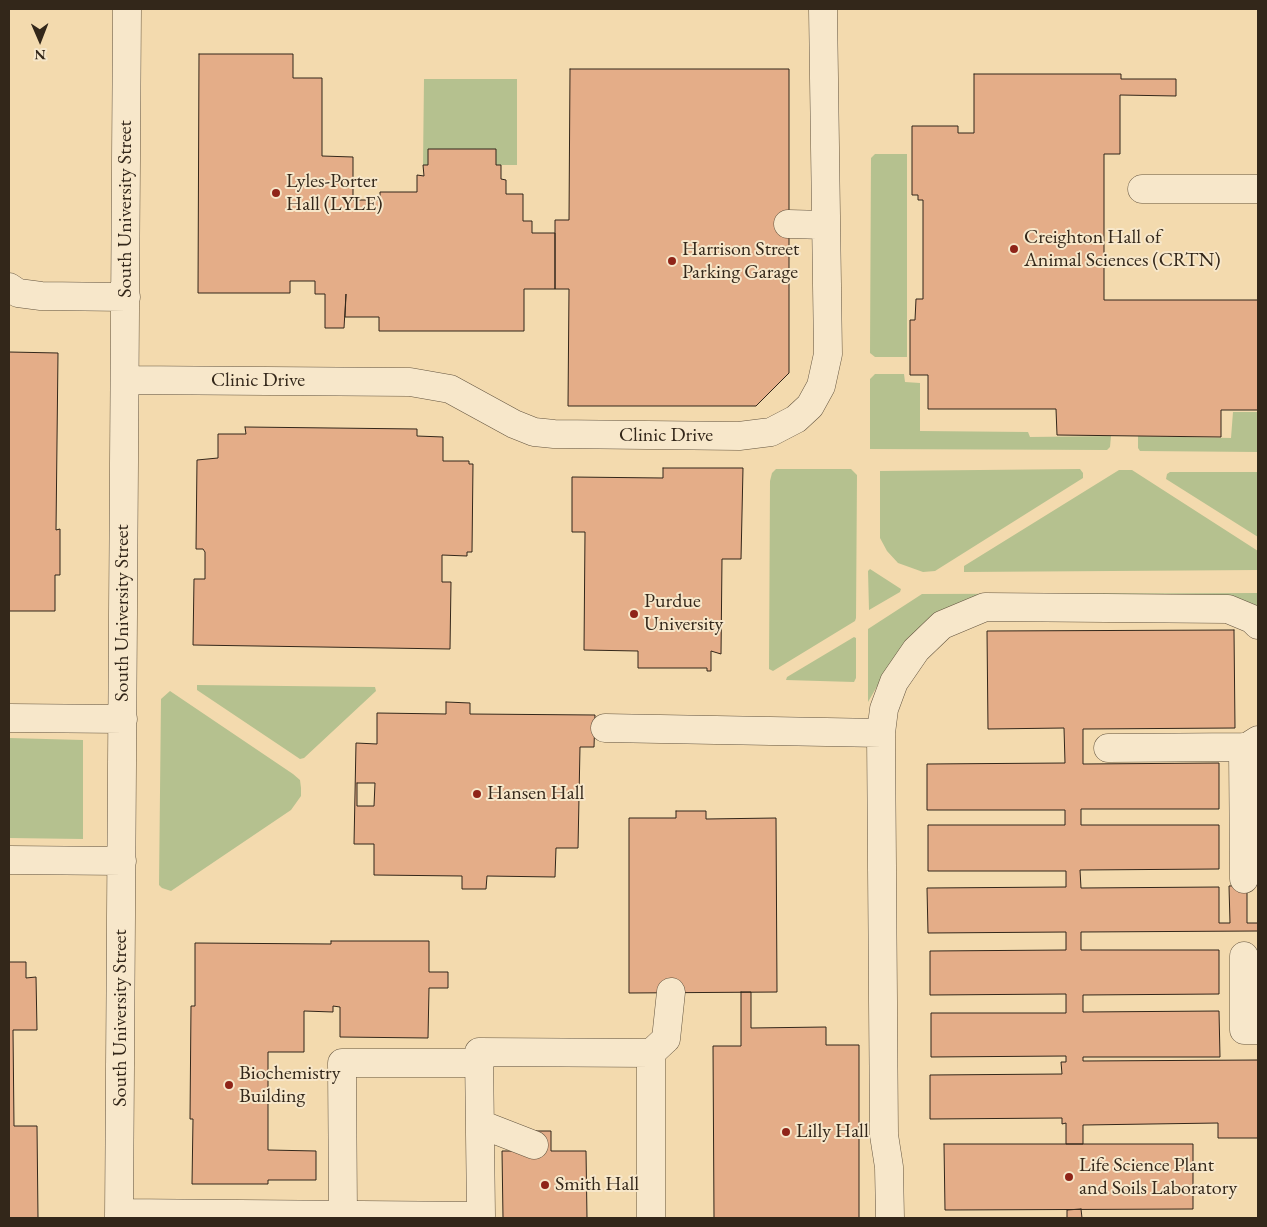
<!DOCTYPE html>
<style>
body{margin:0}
#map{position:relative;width:1267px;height:1227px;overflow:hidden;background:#f3daae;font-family:"EB Garamond",serif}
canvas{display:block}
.frame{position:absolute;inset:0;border:10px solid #33271a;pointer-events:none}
.north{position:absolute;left:15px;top:15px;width:50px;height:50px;-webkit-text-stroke:4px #f7e7ca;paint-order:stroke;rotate:179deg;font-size:14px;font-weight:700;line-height:20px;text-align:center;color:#33271a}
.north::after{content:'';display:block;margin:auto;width:18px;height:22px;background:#33271a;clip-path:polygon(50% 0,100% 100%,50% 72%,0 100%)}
</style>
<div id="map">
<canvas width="1267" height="1227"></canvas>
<div class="frame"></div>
<div class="north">N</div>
</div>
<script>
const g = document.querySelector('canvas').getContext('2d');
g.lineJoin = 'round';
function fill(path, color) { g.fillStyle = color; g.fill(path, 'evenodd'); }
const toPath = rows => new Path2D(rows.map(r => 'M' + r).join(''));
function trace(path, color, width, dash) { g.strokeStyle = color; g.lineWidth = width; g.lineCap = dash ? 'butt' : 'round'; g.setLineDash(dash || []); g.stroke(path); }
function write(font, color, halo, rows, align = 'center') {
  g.font = font + ' "EB Garamond",serif'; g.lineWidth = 4; g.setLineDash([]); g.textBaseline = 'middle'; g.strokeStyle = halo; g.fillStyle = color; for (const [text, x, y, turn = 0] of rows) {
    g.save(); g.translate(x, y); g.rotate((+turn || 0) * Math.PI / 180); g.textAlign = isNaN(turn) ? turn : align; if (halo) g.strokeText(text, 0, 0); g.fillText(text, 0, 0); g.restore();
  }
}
fill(toPath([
 [424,79,517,79,517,165,496,165,496,149,428,149,428,165,423,165],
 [875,154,907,154,907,357,875,357,870,353,871,158],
 [875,374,904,374,905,382,920,383,920,431,1028,432,1030,437,1111,436,1110,447,1107,450,870,449,870,379],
 [1233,412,1258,412,1258,452,1140,451,1138,448,1138,436,1231,438],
 [776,469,851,469,857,475,856,618,855,621,773,671,769,669,770,481,772,473],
 [1080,469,1083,473,1083,478,935,571,923,572,898,563,887,551,880,538,880,471],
 [1119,470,1132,470,1258,551,1258,570,964,572,964,566],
 [1170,472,1258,472,1258,537,1166,479,1167,474],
 [870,569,901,589,900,592,869,610,868,571],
 [1258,593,1258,614,928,621,908,638,893,659,868,702,868,629,922,594],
 [854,637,856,638,856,678,854,682,786,680,787,677],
 [197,685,375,687,376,691,304,758,300,759,197,690],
 [170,691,293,774,300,780,301,788,301,796,291,810,171,891,162,888,159,885,161,699],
 [9,738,83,740,83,839,9,838]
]), '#b5c18f');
const building = toPath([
 [199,54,293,54,293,78,322,78,322,156,353,157,353,200,380,200,380,192,417,192,417,175,424,176,423,165,428,165,428,149,496,149,496,165,501,165,501,179,506,180,506,194,523,194,523,221,532,221,532,233,555,233,555,289,524,289,524,331,379,331,379,317,345,317,346,294,344,328,325,328,325,294,315,294,315,281,290,281,290,293,198,293,199,54],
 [570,69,789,69,789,373,756,406,568,406,569,289,555,289,555,220,569,220,570,69],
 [974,74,1121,74,1121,79,1176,79,1176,96,1120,95,1120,154,1104,154,1104,300,1258,300,1258,410,1221,410,1221,437,1057,435,1056,409,928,409,928,375,910,375,910,320,915,320,916,299,923,299,923,200,918,200,918,195,912,195,912,126,958,126,958,133,974,133,974,74],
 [9,352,58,353,56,530,60,529,60,575,55,575,55,611,9,611,9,352],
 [245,427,417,429,417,436,443,437,443,461,469,461,469,464,473,464,472,552,467,552,467,556,442,555,442,582,451,582,450,649,193,645,194,579,205,579,205,552,203,549,196,549,197,460,218,458,218,434,246,434,245,427],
 [663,468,743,468,741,559,722,559,721,654,711,651,711,671,707,671,707,668,638,668,638,651,584,650,585,532,572,532,572,477,663,478,663,468],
 [1234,630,1235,728,1083,729,1083,764,1219,763,1219,809,1081,809,1081,825,1219,825,1219,869,1080,870,1081,888,1219,887,1219,923,1230,923,1229,886,1247,885,1247,923,1258,923,1258,931,1081,932,1081,950,1219,950,1219,994,1083,995,1083,1012,1219,1011,1220,1057,1083,1057,1083,1061,1258,1060,1258,1138,1218,1138,1218,1123,1083,1125,1083,1144,1066,1144,1066,1123,1062,1124,1062,1118,930,1119,930,1075,1062,1074,1061,1062,1066,1062,1066,1056,931,1057,931,1013,1066,1013,1066,994,930,995,930,951,1066,950,1066,932,928,933,927,888,1066,887,1066,871,928,871,928,825,1065,825,1065,810,927,810,927,764,1065,763,1064,728,988,729,987,631,1234,630],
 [446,702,470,703,470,714,595,715,594,747,580,747,578,848,556,848,555,877,487,876,486,889,462,889,462,876,374,875,374,844,354,844,356,743,377,744,377,713,446,714,446,702],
 [357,783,375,783,374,806,357,806,357,783],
 [676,811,706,811,706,819,776,818,777,992,629,993,629,818,676,818,676,811],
 [331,941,429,941,429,972,448,972,448,988,429,988,428,1038,340,1037,340,1007,333,1006,333,1012,304,1011,304,1052,268,1052,268,1150,316,1151,316,1180,268,1180,268,1184,192,1184,193,1119,190,1119,191,1006,195,1006,195,943,331,944,331,941],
 [9,962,26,962,26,978,36,977,37,1030,13,1030,14,1126,37,1126,38,1218,9,1218,9,962],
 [741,992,751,992,751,1028,826,1027,826,1045,859,1045,859,1218,714,1218,713,1046,741,1046,741,992],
 [536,1131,551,1131,551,1151,586,1151,587,1218,503,1218,502,1151,537,1151,536,1131],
 [944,1144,1193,1144,1193,1209,945,1210,944,1144],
 [1081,1209,1082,1218,1067,1218,1067,1210,1081,1209]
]);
fill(building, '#e4ad88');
trace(building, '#33271a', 1);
const minor = toPath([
 [1142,189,1258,189],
 [788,224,826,225],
 [9,287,18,293,41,296,126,297],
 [125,380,410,382,450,389,514,424,534,432,554,434,739,436,771,432,796,419,810,406,821,386,828,354,823,9],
 [9,718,123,719],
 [605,728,881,733],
 [1243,747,1244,879],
 [1108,748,1247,747,1258,740],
 [9,860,122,861],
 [1244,956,1244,1030,1258,1030],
 [651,1053,666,1039,671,992],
 [480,1124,534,1145],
 [119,1213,481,1216,479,1052,651,1053,651,1218],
 [343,1215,342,1063,480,1063],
 [119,1218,127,9],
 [890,1218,889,1167,884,1135,881,733,884,709,894,682,916,650,942,625,985,607,1228,609,1252,619,1258,625]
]);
trace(minor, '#63543f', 29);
trace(minor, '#f7e7ca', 28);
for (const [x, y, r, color] of [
 [276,193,5,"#8f2418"],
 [1014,249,5,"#8f2418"],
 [672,261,5,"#8f2418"],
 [634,614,5,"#8f2418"],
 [477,794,5,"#8f2418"],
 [229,1085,5,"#8f2418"],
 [786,1132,5,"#8f2418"],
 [1069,1177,5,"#8f2418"],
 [545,1185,5,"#8f2418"]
]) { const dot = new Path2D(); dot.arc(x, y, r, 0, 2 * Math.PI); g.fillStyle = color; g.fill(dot); trace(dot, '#f7e7ca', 2); }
write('20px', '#33271a', '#f7e7ca', [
 ["Lyles-Porter",286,182],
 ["Hall (LYLE)",286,205],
 ["Creighton Hall of",1024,238],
 ["Animal Sciences (CRTN)",1024,261],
 ["Harrison Street",682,250],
 ["Parking Garage",682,273],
 ["Purdue",644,602],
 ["University",644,625],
 ["Hansen Hall",487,794],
 ["Biochemistry",239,1074],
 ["Building",239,1097],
 ["Lilly Hall",796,1132],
 ["Life Science Plant",1079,1166],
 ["and Soils Laboratory",1079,1189],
 ["Smith Hall",555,1185]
], 'left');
write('20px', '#33271a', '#f7e7ca', [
 ["South University Street",126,209,-90],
 ["Clinic Drive",258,381],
 ["Clinic Drive",666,436],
 ["South University Street",123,613,-90],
 ["South University Street",121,1018,-90]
]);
</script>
